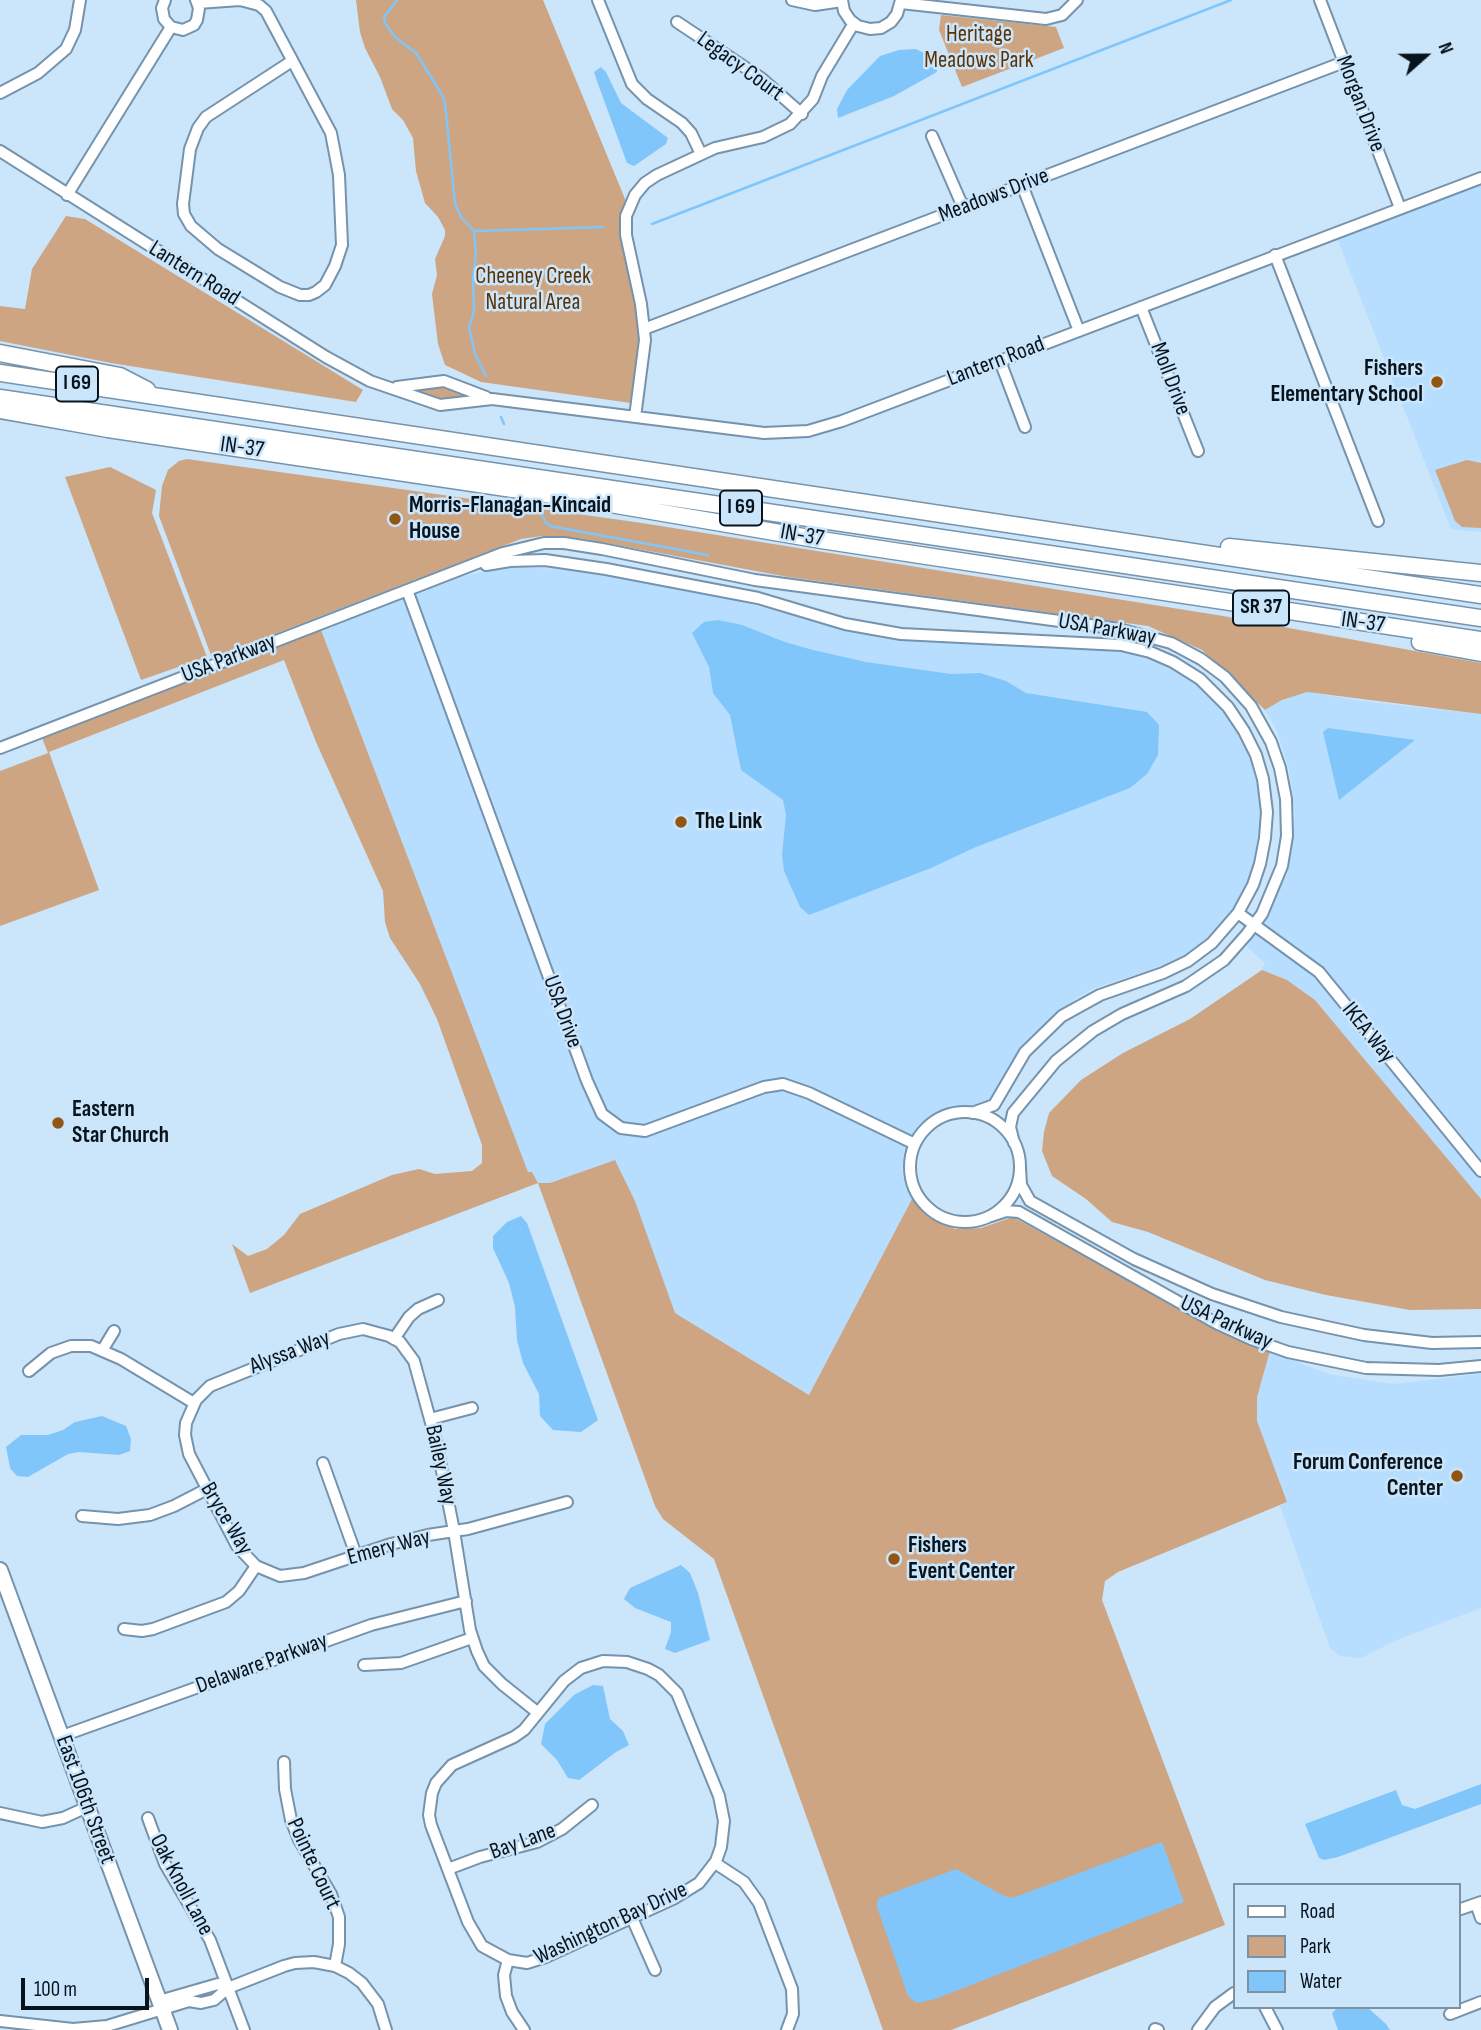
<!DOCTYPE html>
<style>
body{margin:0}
#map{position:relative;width:1481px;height:2030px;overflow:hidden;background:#cbe5fa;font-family:"Sofia Sans Condensed",sans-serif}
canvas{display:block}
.legend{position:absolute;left:1233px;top:1883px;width:228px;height:126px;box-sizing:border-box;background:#cbe5fa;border:2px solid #7d91a2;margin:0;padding:9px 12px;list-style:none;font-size:21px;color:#08141d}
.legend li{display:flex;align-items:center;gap:14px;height:35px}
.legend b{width:35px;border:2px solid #7d91a2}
.north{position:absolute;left:1390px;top:21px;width:70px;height:70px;-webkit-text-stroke:5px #cbe5fa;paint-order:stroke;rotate:69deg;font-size:19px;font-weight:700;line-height:28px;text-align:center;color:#08141d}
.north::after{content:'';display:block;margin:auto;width:24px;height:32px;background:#08141d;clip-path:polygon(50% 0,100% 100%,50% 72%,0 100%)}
.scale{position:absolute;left:21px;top:1978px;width:128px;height:32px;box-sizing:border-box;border:4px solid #08141d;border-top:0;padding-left:9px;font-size:21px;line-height:24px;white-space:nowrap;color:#08141d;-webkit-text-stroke:5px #cbe5fa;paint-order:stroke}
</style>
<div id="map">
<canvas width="1481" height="2030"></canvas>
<ul class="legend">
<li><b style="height:9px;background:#fff"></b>Road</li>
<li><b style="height:19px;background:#cda582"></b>Park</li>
<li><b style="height:19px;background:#81c6fa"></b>Water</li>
</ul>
<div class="north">N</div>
<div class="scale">100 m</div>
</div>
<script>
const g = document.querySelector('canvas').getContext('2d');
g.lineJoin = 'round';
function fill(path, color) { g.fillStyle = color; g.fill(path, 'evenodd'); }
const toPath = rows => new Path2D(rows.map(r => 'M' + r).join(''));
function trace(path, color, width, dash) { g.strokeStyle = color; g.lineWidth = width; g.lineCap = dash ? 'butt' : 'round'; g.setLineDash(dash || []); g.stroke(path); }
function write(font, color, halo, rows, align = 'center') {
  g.font = font + ' "Sofia Sans Condensed",sans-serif'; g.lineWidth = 5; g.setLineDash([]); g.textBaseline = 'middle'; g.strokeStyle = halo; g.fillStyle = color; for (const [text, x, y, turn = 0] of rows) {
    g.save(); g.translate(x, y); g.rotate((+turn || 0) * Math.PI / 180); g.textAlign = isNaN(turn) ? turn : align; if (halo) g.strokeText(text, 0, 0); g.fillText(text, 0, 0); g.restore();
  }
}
fill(toPath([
 [1481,183,1481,532,1451,529,1337,238],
 [510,567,565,569,701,592,864,633,906,641,1112,650,1139,655,1169,667,1188,678,1221,706,1238,731,1254,761,1262,802,1262,825,1255,868,1238,904,1213,936,1198,949,1177,961,1094,988,1075,999,1026,1040,991,1101,979,1106,960,1105,945,1109,929,1117,921,1125,908,1143,902,1168,905,1185,912,1199,809,1395,675,1313,635,1201,615,1160,550,1183,538,1183,532,1172,528,1173,321,630,447,579],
 [1307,692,1362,701,1481,714,1481,1199,1315,1000,1287,980,1262,970,1265,963,1247,947,1287,875,1295,814,1289,770,1277,731,1265,710,1282,700],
 [1270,1351,1328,1374,1393,1384,1481,1374,1481,1608,1397,1640,1361,1658,1340,1656,1330,1648,1280,1506,1287,1502,1257,1421,1257,1397]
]), '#b7defe');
fill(toPath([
 [356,0,543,0,625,199,622,239,637,303,640,334,631,403,481,382,445,365,438,344,432,294,437,275,435,259,445,236,445,230,438,217,425,203,416,171,413,138,403,120,392,109,380,77,365,48,360,32],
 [941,15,1056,27,1064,48,962,87,939,30],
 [66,216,85,219,363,390,356,402,111,363,0,341,0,306,25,309,32,269],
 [443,385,466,396,442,400,415,391],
 [187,459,642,523,1223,616,1481,663,1481,714,1307,692,1282,700,1265,710,1202,650,1148,626,788,577,579,538,542,536,521,539,212,658,159,516,162,486,168,470,179,461],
 [1467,460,1481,463,1481,528,1462,527,1455,521,1435,470],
 [110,467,156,490,152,513,207,657,141,680,65,477],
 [321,630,528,1172,532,1172,538,1183,550,1183,615,1160,635,1201,675,1313,809,1395,912,1199,926,1215,955,1229,981,1228,1013,1217,1225,1333,1270,1351,1257,1397,1257,1421,1287,1502,1118,1572,1105,1581,1102,1600,1225,1925,951,2030,883,2030,714,1559,663,1519,655,1506,538,1183,250,1293,232,1244,248,1256,267,1249,284,1235,300,1214,392,1175,419,1169,435,1174,472,1171,482,1163,482,1145,437,1019,420,984,390,938,385,922,383,891,316,742,284,660,49,752,99,890,0,926,0,771,48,753,42,738],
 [1262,970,1287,980,1315,1000,1481,1199,1481,1309,1410,1310,1326,1295,1265,1280,1148,1232,1112,1222,1086,1199,1052,1176,1042,1151,1044,1132,1049,1113,1081,1080,1123,1053,1190,1019]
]), '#cda582');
fill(toPath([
 [916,49,926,54,936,64,937,72,894,96,838,118,837,109,847,90,880,56,899,50],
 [601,67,606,72,621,103,668,138,666,144,634,166,627,163,598,84,594,72],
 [718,620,742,625,785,642,813,650,866,662,951,674,980,673,1006,681,1026,693,1147,712,1159,725,1158,755,1147,774,1130,788,976,847,931,868,809,915,800,907,784,871,782,855,786,815,783,800,741,770,730,715,713,693,709,667,692,633,704,622],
 [1328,728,1415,740,1339,800,1323,732],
 [521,1216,527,1223,598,1420,581,1432,553,1430,540,1416,539,1394,523,1363,517,1340,515,1307,509,1283,493,1248,493,1236,507,1222],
 [102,1416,126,1426,131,1439,130,1451,119,1455,79,1452,68,1454,28,1477,17,1476,10,1468,6,1447,21,1435,48,1435,63,1430,75,1422],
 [681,1565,690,1573,698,1593,710,1640,675,1653,665,1649,671,1632,671,1622,635,1608,624,1599,630,1588],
 [593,1685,603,1686,610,1719,623,1731,629,1745,616,1752,579,1780,568,1778,557,1760,541,1744,545,1724,574,1695],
 [1481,1784,1481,1804,1338,1857,1324,1860,1319,1858,1305,1824,1396,1790,1402,1805,1415,1809],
 [1162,1842,1184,1902,935,1999,917,2003,908,1996,877,1907,877,1902,879,1898,956,1869,1002,1895,1011,1898,1018,1896],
 [1338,2007,1367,2007,1386,2024,1390,2030,1338,2030,1332,2013]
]), '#81c6fa');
trace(toPath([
 [397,0,384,17,385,23,395,37,416,53,441,93,445,103,455,203,461,217,474,231,476,255,473,276,474,311,469,328,475,354,486,376],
 [652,224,1231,0],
 [474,231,603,227],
 [501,417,504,424],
 [538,508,546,523,550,526,708,555]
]), '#81c6fa', 2.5);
const minor = toPath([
 [165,0,162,8,164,19,171,27,183,30,194,25,197,20,199,8,196,0],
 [598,0,632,84,647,99,682,123,691,133,701,154],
 [792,0,815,5,842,1],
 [842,0,844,11,850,20,858,26,870,29,881,28,891,22,897,14,901,0],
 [1320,0,1400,208],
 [198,3,240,0,259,5,266,11,331,133,339,175,342,245,335,266,325,285,316,292,309,295,300,295,280,287,218,249,191,226,184,214,183,204,190,149,198,128,206,117,292,61],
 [901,3,1046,19,1062,15,1077,0],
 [677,22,761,78,802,114],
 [0,93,38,73,66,49,75,30,80,0],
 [932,136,963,207],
 [0,151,326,357,370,381,440,405,492,399,764,433,808,431,842,421,1481,178],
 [1022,185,1079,331],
 [67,195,171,27],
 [1275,255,1378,521],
 [1141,307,1198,451],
 [644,329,1344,62],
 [1000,361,1025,427],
 [397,387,444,381,486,397],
 [635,417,645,340,641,304,626,235,626,216,635,195,645,183,657,175,715,148,763,137,790,124,813,99,822,76,854,23],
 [486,565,510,561,545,560,606,569,758,598,845,624,901,634,1121,645,1150,652,1173,662,1200,679,1228,707,1244,731,1256,755,1263,779,1267,812,1265,838,1260,864,1253,885,1238,913,1212,943,1188,961,1163,973,1100,995,1062,1016,1025,1052,994,1105,972,1113],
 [407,590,587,1081,602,1114,621,1128,645,1131,764,1087,783,1084,809,1093,915,1144],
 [0,748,503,553,544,543,564,543,602,549,755,580,1119,629,1171,643,1201,659,1225,677,1251,706,1271,742,1280,768,1286,799,1287,836,1282,866,1262,914,1247,934,1224,960,1186,986,1122,1014,1093,1031,1056,1061,1013,1113,1010,1127,1014,1143],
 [1238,913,1319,972,1481,1171],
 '910 1167a55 55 0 1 1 110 0a55 55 0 1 1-110 0Z',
 [1020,1168,1021,1185,1030,1201,1134,1259,1212,1294,1281,1317,1364,1335,1432,1343,1481,1342],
 [991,1216,1006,1211,1019,1212,1216,1323,1251,1339,1288,1352,1366,1368,1439,1370,1481,1366],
 [394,1339,409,1317,418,1309,438,1300],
 [103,1349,114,1331],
 [29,1371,51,1353,71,1346,91,1346,121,1359,194,1403],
 [430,1419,472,1408],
 [323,1463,356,1555],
 [82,1516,118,1519,150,1515,174,1506,207,1489],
 [124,1629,142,1631,153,1629,226,1602,239,1591,256,1566],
 [603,1661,627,1662,648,1669,659,1675,677,1693,719,1796,724,1821,721,1847,716,1861,699,1883,673,1899,546,1957,527,1963,508,1960,482,1946,468,1922,431,1825,429,1815,432,1793,436,1783,452,1765,514,1737,524,1730,564,1681,581,1668,603,1661],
 [364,1665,401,1663,472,1638],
 [537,1712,502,1684,484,1666,477,1651,470,1630,454,1531,436,1441,414,1361,400,1342,389,1336,363,1329,339,1334,210,1386,196,1400,186,1423,185,1435,189,1454,237,1546,256,1566,280,1576,304,1573,391,1544,428,1535,454,1531,468,1529,567,1502],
 [62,1736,371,1625,466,1601],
 [284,1762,285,1789,291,1820,299,1840,331,1894,339,1917,339,1944,335,1966],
 [0,1813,42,1822,63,1818,87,1807],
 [148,1818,165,1864,210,1940,244,2030],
 [715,1863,744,1882,759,1903,792,1989,793,2014,787,2030],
 [448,1869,480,1857,537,1842,562,1829,592,1805],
 [1476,1904,1481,1918],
 [1458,1910,1481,1902],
 [632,1918,655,1970],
 [508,1960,504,1975,506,1996,512,2012,524,2030],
 [159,2001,218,1984,228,1988],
 [1265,2007,1277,2030],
 [1450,2014,1481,2002],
 [0,2021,73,2029,107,2026,189,2001,201,2003,214,2000,228,1988,284,1966,295,1963,314,1962,335,1966,349,1973,362,1983,378,2004,386,2030],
 [1155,2029,1158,2030],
 [1198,2030,1215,2007,1234,1993]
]);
const major = toPath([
 [0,1570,170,2030]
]);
const highway = toPath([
 [0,353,120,376,147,390],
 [0,373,1481,595],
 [0,398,1481,618],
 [0,410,108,429,587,500,821,540,1481,640],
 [1229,547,1481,573],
 [1420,642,1481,653]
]);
trace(minor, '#7593ac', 14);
trace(major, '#7593ac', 18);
trace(highway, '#7593ac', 19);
trace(minor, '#fff', 10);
trace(major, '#fff', 14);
trace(highway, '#fff', 16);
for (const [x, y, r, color] of [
 [1437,382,7,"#915614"],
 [395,519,7,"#915614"],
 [681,822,7,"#915614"],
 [58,1123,7,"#915614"],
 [1457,1476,7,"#915614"],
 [894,1559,7,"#915614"]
]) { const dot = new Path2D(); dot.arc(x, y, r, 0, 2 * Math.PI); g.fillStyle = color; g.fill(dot); trace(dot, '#cbe5fa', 2.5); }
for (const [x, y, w] of [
 [77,384,42],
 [741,508,42],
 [1261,608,56]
]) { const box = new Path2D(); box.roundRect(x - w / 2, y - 17.5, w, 35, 5); g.fillStyle = '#cbe5fa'; g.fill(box); trace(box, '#08141d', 2); }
write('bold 21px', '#08141d', null, [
 ["I 69",77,384],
 ["I 69",741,508],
 ["SR 37",1261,608]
]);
write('23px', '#5a3204', '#cbe5fa', [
 ["Heritage",979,35],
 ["Meadows Park",979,61],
 ["Cheeney Creek",533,277],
 ["Natural Area",533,303]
]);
write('23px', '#08141d', '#cbe5fa', [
 ["Legacy Court",740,67,36],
 ["Morgan Drive",1360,104,69],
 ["Meadows Drive",994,196,-21],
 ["Lantern Road",194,274,32],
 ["Lantern Road",996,362,-21],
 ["Moll Drive",1170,379,69],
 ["IN-37",242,448,8],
 ["IN-37",802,536,10],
 ["IN-37",1363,623,8],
 ["USA Parkway",1107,630,10],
 ["USA Parkway",229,659,-21],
 ["USA Drive",562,1012,70],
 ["IKEA Way",1368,1033,51],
 ["USA Parkway",1226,1323,25],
 ["Alyssa Way",290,1353,-21],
 ["Bailey Way",440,1465,78],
 ["Bryce Way",226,1519,59],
 ["Emery Way",389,1548,-15],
 ["Delaware Parkway",262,1664,-20],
 ["East 106th Street",85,1800,70],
 ["Bay Lane",523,1842,-20],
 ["Pointe Court",313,1864,65],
 ["Oak Knoll Lane",181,1885,62],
 ["Washington Bay Drive",611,1924,-25]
]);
write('bold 23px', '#08141d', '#cbe5fa', [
 ["Fishers",1423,369,"right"],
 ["Elementary School",1423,395,"right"],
 ["Morris-Flanagan-Kincaid",409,506],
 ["House",409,532],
 ["The Link",695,822],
 ["Eastern",72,1110],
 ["Star Church",72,1136],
 ["Forum Conference",1443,1463,"right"],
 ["Center",1443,1489,"right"],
 ["Fishers",908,1546],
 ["Event Center",908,1572]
], 'left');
</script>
